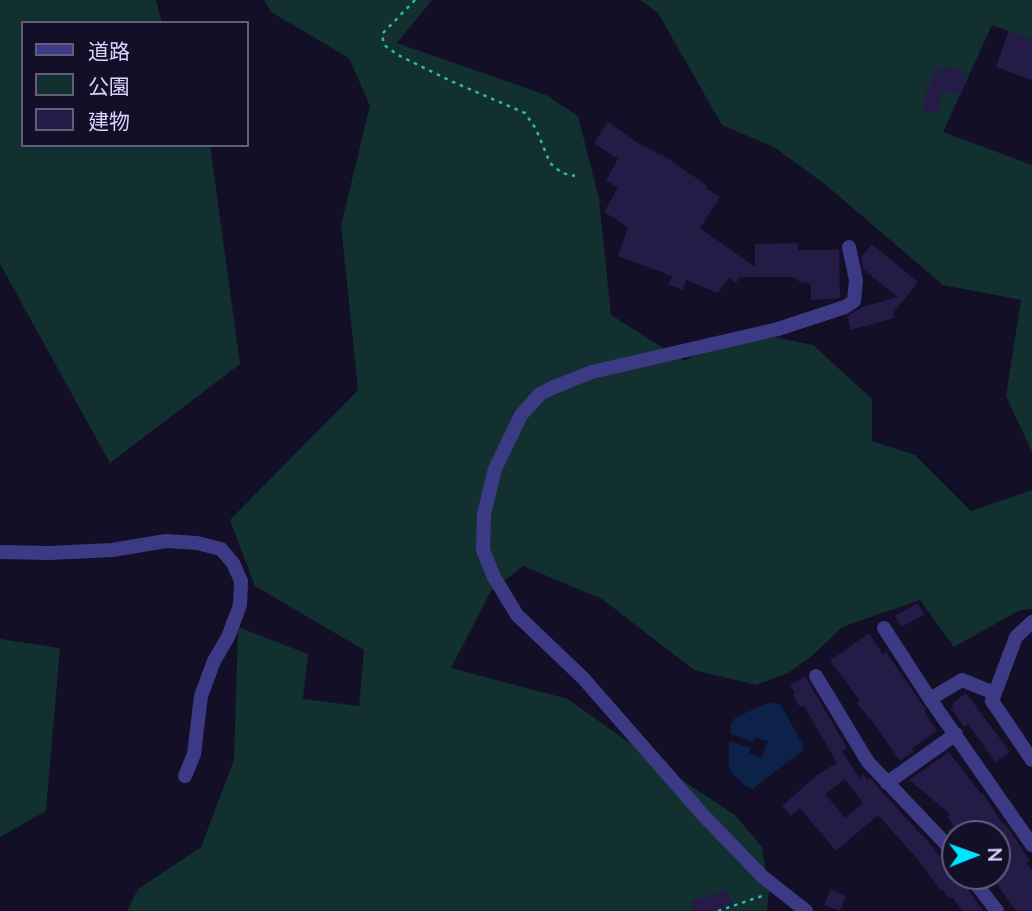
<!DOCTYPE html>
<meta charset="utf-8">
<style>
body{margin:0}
#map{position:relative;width:1032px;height:911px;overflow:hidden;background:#130f26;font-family:Lato,"Noto Sans JP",sans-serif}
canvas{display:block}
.legend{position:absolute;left:21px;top:21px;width:228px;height:126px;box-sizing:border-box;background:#130f26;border:2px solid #625e7d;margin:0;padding:9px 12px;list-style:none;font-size:21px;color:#d9d4ff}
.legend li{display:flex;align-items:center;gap:14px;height:35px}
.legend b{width:35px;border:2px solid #625e7d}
.north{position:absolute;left:941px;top:820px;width:70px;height:70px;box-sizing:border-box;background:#130f26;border:2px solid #625e7d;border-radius:50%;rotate:89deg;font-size:19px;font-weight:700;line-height:28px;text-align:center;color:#d9d4ff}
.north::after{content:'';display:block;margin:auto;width:24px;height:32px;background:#00e5ff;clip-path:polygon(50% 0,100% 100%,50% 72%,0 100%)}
</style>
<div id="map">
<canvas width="1032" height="911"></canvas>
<ul class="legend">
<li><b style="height:9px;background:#3d3a85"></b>道路</li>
<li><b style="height:19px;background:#12302f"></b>公園</li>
<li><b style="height:19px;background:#241b47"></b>建物</li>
</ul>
<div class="north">N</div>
</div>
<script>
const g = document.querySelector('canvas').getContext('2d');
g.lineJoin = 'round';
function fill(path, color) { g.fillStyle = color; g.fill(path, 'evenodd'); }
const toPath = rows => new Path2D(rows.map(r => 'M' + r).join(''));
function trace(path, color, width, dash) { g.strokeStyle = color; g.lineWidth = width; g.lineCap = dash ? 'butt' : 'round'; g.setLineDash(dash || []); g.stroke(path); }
fill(toPath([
 [0,0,156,0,162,23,23,23,23,145,210,145,240,364,110,463,0,264],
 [264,0,432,0,397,43,546,95,578,116,599,199,611,315,684,361,745,331,813,345,872,399,872,441,915,455,971,511,1032,490,1032,609,1020,610,954,647,920,600,842,627,813,655,788,673,756,685,694,670,602,599,523,566,491,591,451,668,568,699,670,772,735,815,762,847,769,891,767,911,127,911,138,889,201,847,234,760,238,627,308,654,303,699,359,706,364,650,255,586,230,520,358,390,341,225,370,106,349,58,271,12],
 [640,0,1032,0,1032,40,992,25,943,132,1032,165,1032,452,1006,396,1021,300,943,285,826,185,774,147,722,125,658,13],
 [0,639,60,648,46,811,0,837]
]), '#12302f');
fill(toPath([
 [771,702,781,705,803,745,803,750,753,789,747,787,733,775,729,767,729,741,750,748,749,753,761,758,768,741,755,737,753,742,731,734,731,723,736,717]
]), '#0c2248');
fill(toPath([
 [1009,30,1032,39,1032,80,996,67],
 [942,66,966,72,961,95,943,91,938,114,922,110,927,87,930,87,934,68,941,70],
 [608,122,644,147,645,146,659,155,661,154,708,186,706,188,720,197,700,228,755,267,755,244,798,243,798,250,839,250,840,298,811,300,811,284,800,282,794,277,740,277,736,283,729,278,718,293,686,280,683,290,669,285,672,276,618,256,628,227,604,212,618,188,606,180,618,159,594,143],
 [872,244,918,282,893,313,895,318,851,330,847,316,862,307,898,297,863,269,861,257],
 [918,603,924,615,901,627,895,616],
 [869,633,883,655,886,652,926,710,924,711,937,731,912,748,914,751,900,761,870,718,869,719,861,708,857,703,860,701,830,661],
 [805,676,847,748,842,751,859,778,863,774,867,780,870,778,921,835,922,834,955,876,958,880,960,878,983,911,963,911,952,897,949,899,943,890,941,891,919,861,878,815,836,851,800,808,791,816,782,806,817,775,837,763,804,706,800,707,793,695,795,693,790,685],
 [845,779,863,803,845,818,825,794],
 [966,693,1010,752,995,762,968,724,964,727,951,708,953,706,952,704],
 [949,752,982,795,983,794,1003,824,1004,823,1009,829,1030,861,1026,863,1032,870,1032,911,1016,911,991,876,997,876,997,867,1008,859,997,840,997,834,950,834,947,831,954,826,947,817,950,814,909,780],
 [831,889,846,896,840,911,824,905],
 [728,890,733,907,718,911,694,911,691,901]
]), '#241b47');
trace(toPath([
 [415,0,382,34,384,45,398,55,453,82,525,113,536,129,550,163,562,173,575,176],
 [718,911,765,895]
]), '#2fb8b0', 2.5, [3.5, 5]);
trace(toPath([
 [0,552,49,553,112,550,166,541,197,543,221,549,233,563,241,581,240,605,228,637,214,661,201,696,194,754,185,776],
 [1032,622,1016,637,992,701,1032,760],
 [884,628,930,699,1032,845],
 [816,676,868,762,946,844,955,856],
 [930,699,962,680,994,693],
 [887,783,956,734],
 [970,876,997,911],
 [806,911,763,877,703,815,583,678,517,615,494,577,483,550,484,514,495,469,521,415,540,394,554,387,592,372,778,329,845,307,854,301,856,280,849,247]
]), '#3d3a85', 14);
</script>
